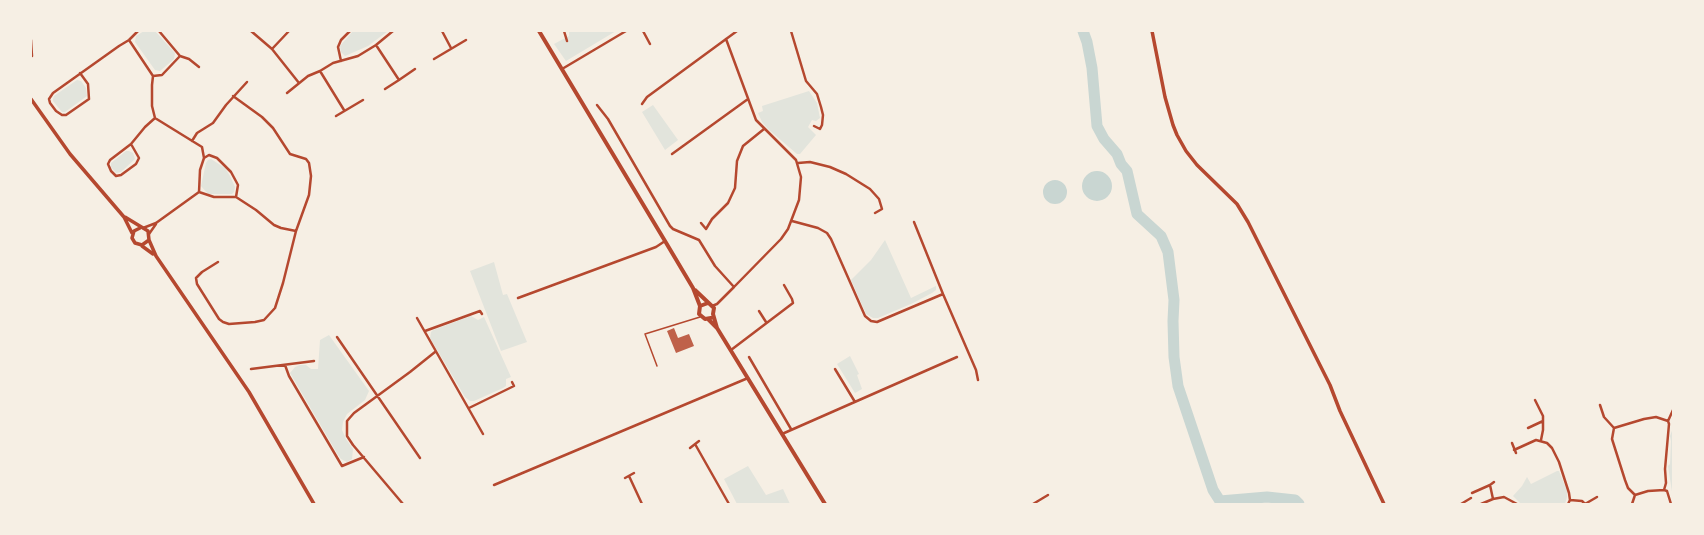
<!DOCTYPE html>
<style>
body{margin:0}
#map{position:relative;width:1704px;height:535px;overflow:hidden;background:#f6efe4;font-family:"Sofia Sans Condensed",sans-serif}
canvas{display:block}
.frame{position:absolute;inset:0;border:32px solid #f6efe4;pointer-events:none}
</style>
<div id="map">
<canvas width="1704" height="535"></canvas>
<div class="frame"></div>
</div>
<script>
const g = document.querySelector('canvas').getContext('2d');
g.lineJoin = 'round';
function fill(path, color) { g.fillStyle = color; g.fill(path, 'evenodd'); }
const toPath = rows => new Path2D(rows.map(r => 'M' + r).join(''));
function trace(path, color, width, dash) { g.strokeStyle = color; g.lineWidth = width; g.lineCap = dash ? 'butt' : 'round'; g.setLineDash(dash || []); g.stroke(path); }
fill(toPath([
 [144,31,155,31,175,53,174,59,160,71,155,70,135,42,136,36],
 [353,31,388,31,368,46,345,56,341,52,340,46],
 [569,31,616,31,566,61,554,44,569,36],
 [77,80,81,81,86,88,87,96,65,112,62,112,53,101,53,99,54,96],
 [809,91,817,103,820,118,816,121,812,120,808,127,816,135,800,154,797,154,768,129,762,122,758,113,763,111,762,106],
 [653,105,678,140,665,150,642,112],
 [126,151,129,151,133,153,135,159,121,172,116,173,111,167,111,163],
 [211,159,225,168,230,176,235,187,234,192,232,194,208,194,201,186,206,163,208,160],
 [885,240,911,298,936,286,936,290,932,293,913,303,878,318,873,318,866,314,851,280,871,260],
 [494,262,503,295,507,294,527,342,501,351,470,271],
 [471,316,478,320,484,317,511,377,506,379,506,386,503,388,474,401,470,401,465,397,430,338,431,332,433,330],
 [329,335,369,391,365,400,347,414,343,422,342,430,346,439,353,449,352,459,347,462,341,459,338,455,290,373,295,367,300,365,306,365,311,369,318,369,320,340],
 [850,356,859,374,857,375,862,389,855,393,837,364],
 [1673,428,1673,498,1668,466,1670,464,1671,441,1670,436],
 [748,466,766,495,783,489,790,504,737,504,724,479],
 [1557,471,1559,471,1567,491,1567,497,1565,504,1521,504,1513,496,1522,486,1527,477,1531,484]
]), '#e2e4dc');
fill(toPath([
 '1082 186a15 15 0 1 1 30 0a15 15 0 1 1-30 0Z',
 '1043 192a12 12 0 1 1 24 0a12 12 0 1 1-24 0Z'
]), '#c9d6d2');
trace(toPath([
 [1083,31,1087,42,1092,68,1097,126,1104,139,1117,154,1121,164,1127,171,1137,214,1161,236,1168,252,1174,300,1173,321,1174,357,1178,386,1213,490,1220,501,1267,497,1295,500,1299,504]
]), '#c9d6d2', 11);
fill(toPath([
 [674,328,678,338,689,334,694,346,676,353,667,331]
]), '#bf614a');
trace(toPath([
 [657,366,645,334,700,317]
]), '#b5482f', 1.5);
trace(toPath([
 [159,31,180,56,162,75,153,76,152,85,152,106,155,118,202,147,204,158,200,170,199,192],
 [251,31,272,49,299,83],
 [442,31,451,48],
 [564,31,567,41],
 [643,31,650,44],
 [791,31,806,81,817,94,821,107,823,115,822,125,820,129,814,126],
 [726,39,756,120,796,160,801,177,799,200,788,229,781,239,734,287],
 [31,40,32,56],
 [129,40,153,76],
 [376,45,399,80,415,69],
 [272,49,289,31],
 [180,56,189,59,199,67],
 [434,59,466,40],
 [341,61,338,47,341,40,350,31],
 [562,69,626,31],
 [320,71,344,110],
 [80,73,88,84,89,99,66,115,62,115,56,111,50,103,49,99,53,93,119,46,129,40,138,31],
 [385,89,399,80],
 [287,93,308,76,320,71,333,63,358,56,376,45,393,31],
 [233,96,262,117,273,128,290,154,306,159,309,163,311,176,309,195,296,231],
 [642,104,647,97,737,31],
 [597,105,608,119,670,226,673,229,699,240,715,266,734,287,717,304,712,306],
 [336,116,363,100],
 [192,141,197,133,213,123,226,105,247,82],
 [131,144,139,158,136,164,121,175,116,176,111,171,108,164,110,160,131,144,145,127,155,118],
 [672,154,748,99],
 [204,158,209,155,217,158,231,172,238,185,236,197],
 [798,163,810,162,830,167,846,174,870,189,879,199,882,209,875,213],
 [792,221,818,228,827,233,831,239,865,316,871,321,877,322,943,294],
 [914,222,943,294,976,370,978,380],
 [701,223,706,229,712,219,728,203,735,188,737,161,743,146,764,129],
 [143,228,156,223,199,192,214,197,236,197,256,210,274,225,281,228,296,231,283,283,275,308,264,320,255,322,229,324,223,322,219,319,197,284,196,278,202,272,218,262],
 [149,234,156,224],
 [518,298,656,247,665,241],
 [759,311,766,322],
 [417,318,483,434],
 [425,331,480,311,482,314],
 [337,337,420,458],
 [731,350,793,303,792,299,784,285],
 [749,357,791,429],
 [285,365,289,376,342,466,364,457],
 [251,369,314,361],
 [835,369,855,402],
 [1535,400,1543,416,1543,430,1541,440],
 [1600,405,1604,417,1614,428],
 [469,408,514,386,512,382],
 [1668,421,1669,424,1665,469,1666,483,1664,490,1667,491,1671,504],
 [1668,421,1673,410],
 [1528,428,1543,421],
 [782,434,957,357],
 [1512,443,1516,453],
 [695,444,729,504],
 [690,448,699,441],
 [1514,450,1536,440,1547,443,1552,448,1559,462,1569,493,1570,500,1568,504],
 [629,476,642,504],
 [625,478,634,473],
 [1494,482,1490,485,1493,499,1504,497,1517,504],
 [494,485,748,378],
 [1472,493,1490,485],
 [1635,495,1628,488,1625,480,1612,439,1614,428,1644,419,1656,417,1668,421],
 [1635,495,1648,491,1664,490],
 [1570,500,1582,501,1585,504],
 [403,504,353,445,347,436,347,421,354,413,410,372,435,352],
 [1033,504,1048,495],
 [1461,504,1471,498],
 [1481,504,1493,499],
 [1585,504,1597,497],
 [1632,504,1635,495]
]), '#b5482f', 2.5);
trace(toPath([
 [1152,31,1165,97,1173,125,1177,135,1186,151,1197,165,1237,204,1248,222,1330,385,1340,411,1384,504],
 [31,99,70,154,124,217,132,233],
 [125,217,148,231,149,240,142,245,135,243,132,238,134,231,140,228],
 [149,240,156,256,249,392,314,504],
 [142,246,153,254]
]), '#b5482f', 3.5);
trace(toPath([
 [539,31,665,241,693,288,700,306],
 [695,290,714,308,713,314,717,328],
 [708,303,700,306,699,314,705,319,711,318],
 [708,319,717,328,825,504]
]), '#b5482f', 4);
</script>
